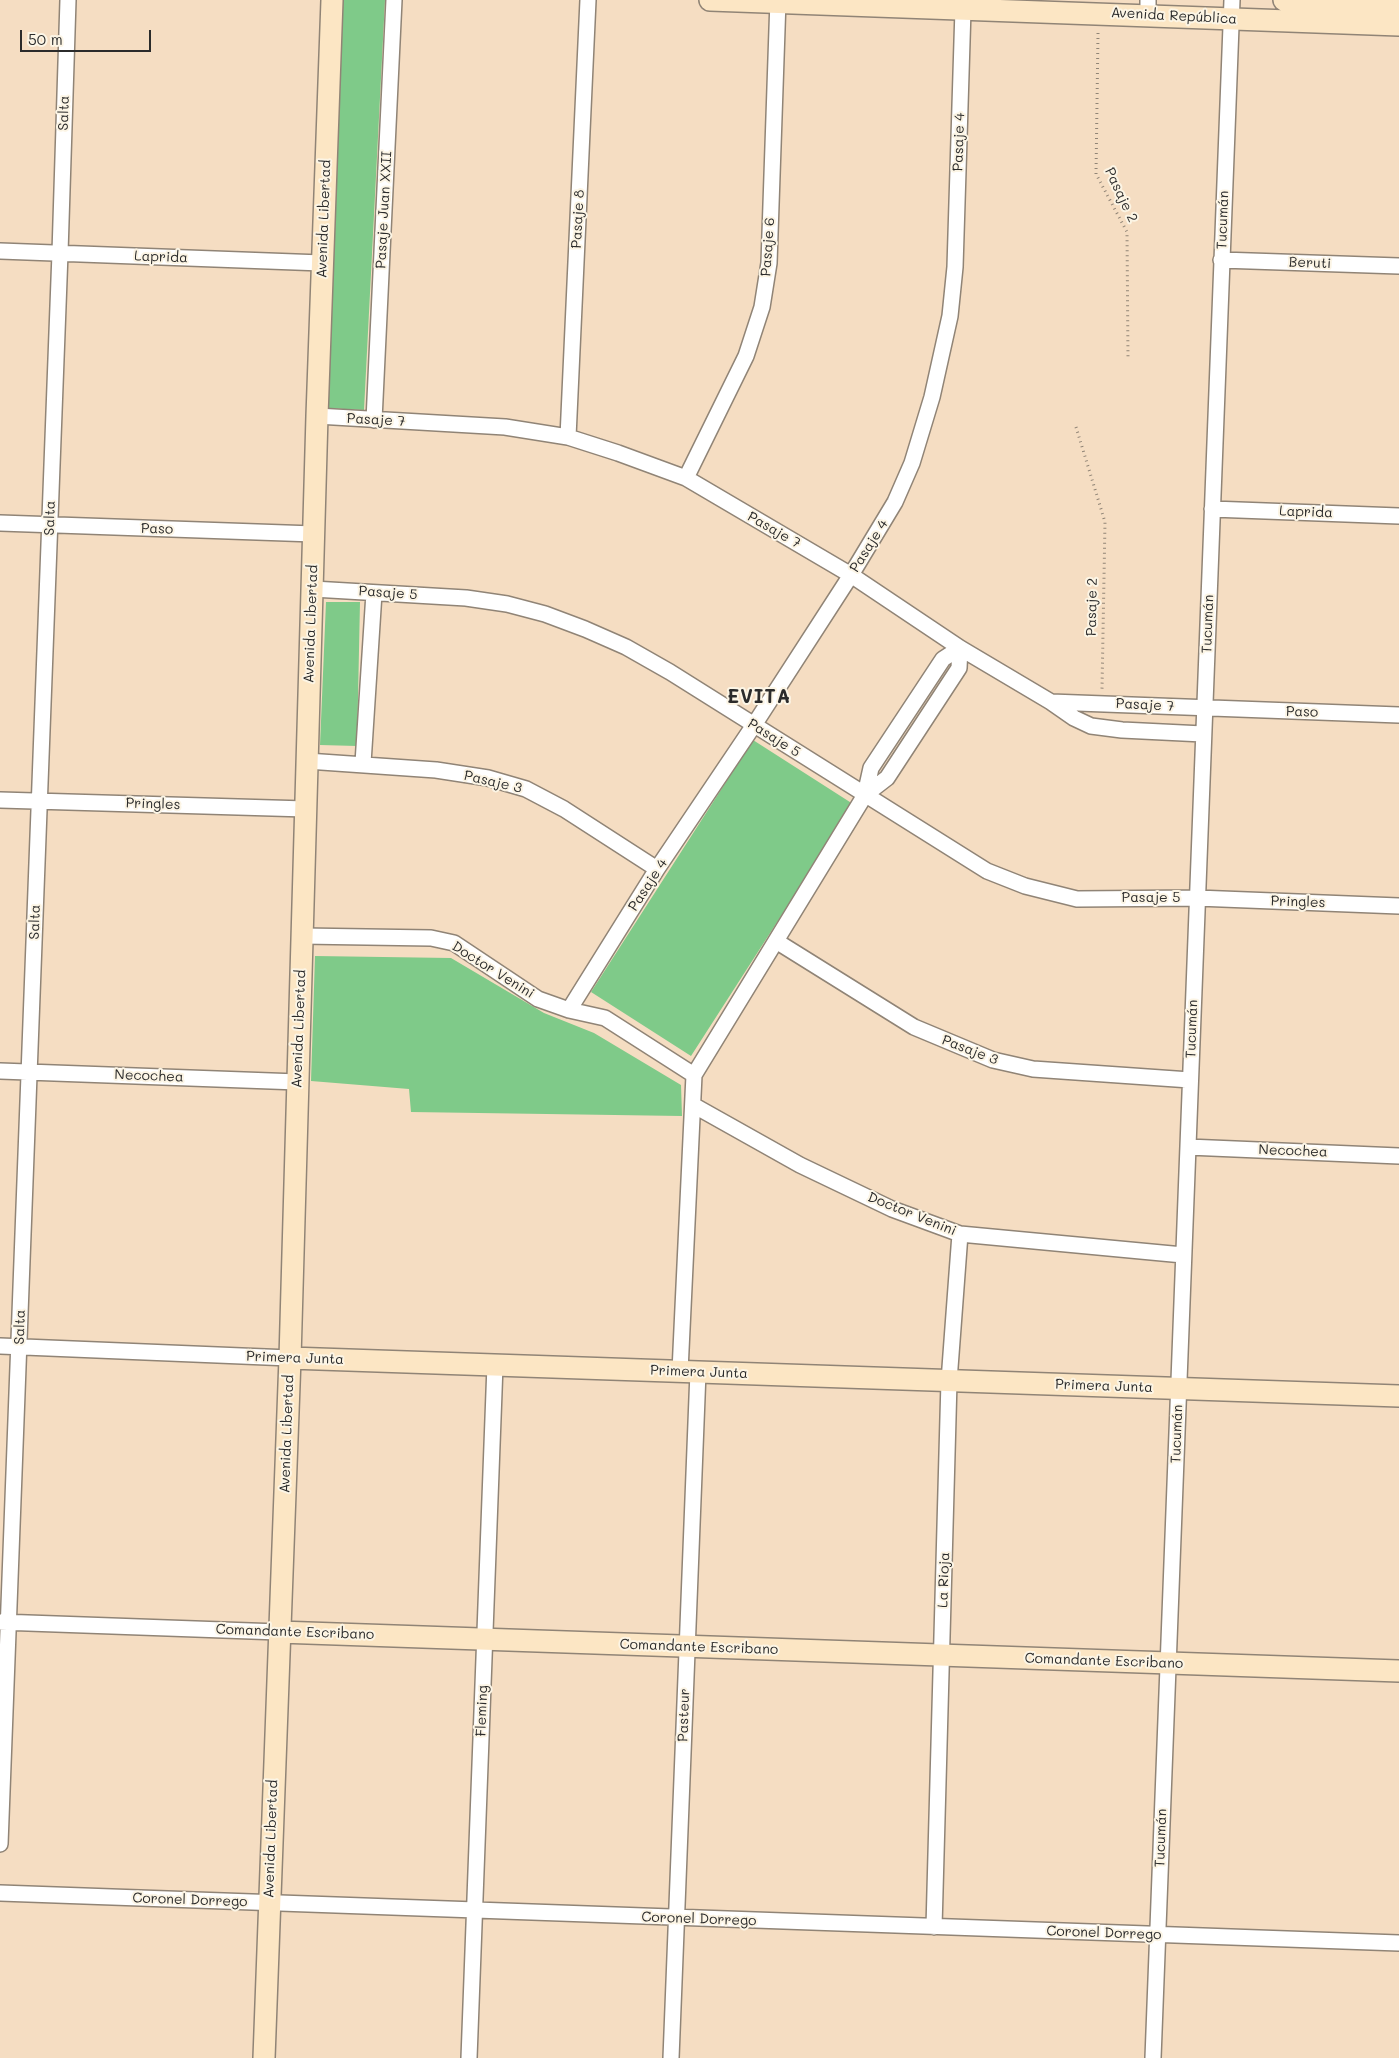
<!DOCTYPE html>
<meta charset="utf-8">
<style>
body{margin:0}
#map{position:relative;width:1399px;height:2058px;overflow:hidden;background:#f5ddc2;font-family:Mali,sans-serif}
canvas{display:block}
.scale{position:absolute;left:20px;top:30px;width:131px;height:22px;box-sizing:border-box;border:2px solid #2b2b2b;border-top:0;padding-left:6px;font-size:15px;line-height:18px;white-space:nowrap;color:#2b2b2b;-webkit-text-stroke:4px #fcf5e5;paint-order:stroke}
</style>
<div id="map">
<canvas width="1399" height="2058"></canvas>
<div class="scale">50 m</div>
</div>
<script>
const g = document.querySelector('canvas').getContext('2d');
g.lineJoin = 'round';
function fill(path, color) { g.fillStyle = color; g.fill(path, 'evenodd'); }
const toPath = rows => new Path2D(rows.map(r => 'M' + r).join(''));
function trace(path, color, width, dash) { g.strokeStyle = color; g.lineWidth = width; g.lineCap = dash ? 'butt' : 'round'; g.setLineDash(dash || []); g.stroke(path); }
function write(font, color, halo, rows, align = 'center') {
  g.font = font + ' Mali,sans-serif'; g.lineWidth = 4; g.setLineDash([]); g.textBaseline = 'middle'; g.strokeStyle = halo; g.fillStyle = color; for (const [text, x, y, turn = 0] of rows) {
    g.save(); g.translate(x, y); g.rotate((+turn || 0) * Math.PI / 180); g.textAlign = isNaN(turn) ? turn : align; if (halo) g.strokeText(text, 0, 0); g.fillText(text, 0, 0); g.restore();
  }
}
fill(toPath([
 [339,0,385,0,364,410,325,408],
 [326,602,360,602,357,746,320,745],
 [753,740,853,804,691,1056,591,992],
 [315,956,451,958,544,1013,594,1033,681,1085,682,1116,411,1112,409,1089,311,1081]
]), '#7fca89');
const street = toPath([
 [1148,0,1148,16],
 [0,251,322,263],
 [1221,260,1399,266],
 [317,416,505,427,568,437,618,453,686,478,851,575,960,648,1051,702,1399,715],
 [374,420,394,0],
 [568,437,588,0],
 [686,478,746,356,762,307,769,263,778,0],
 [1212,509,1399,516],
 [0,523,314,534],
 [313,589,466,598,507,604,545,614,585,629,626,647,670,672,987,871,1025,886,1077,899,1197,898,1399,906],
 [1051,702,1074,718,1091,726,1122,730,1203,734],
 [307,761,436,770,488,778,526,789,564,809,657,869],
 [363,763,374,593],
 [865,795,887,778,959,668,960,648],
 [0,800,306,809],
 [302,936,431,938,454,943,538,999,569,1010,605,1018,694,1075],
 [776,941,914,1027,993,1060,1033,1069,1190,1080],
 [569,1010,657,869,754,725,851,575,895,502,912,463,932,397,950,316,955,267,963,9],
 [0,1071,298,1082],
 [693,1105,800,1165,892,1209,960,1234,1183,1255],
 [1188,1147,1399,1156],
 [0,1346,290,1358],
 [680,1371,694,1075,865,795,871,768,943,659,960,648],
 [0,1622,279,1632],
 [0,1844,60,253,68,0],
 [0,1893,1399,1943],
 [934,1927,949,1381,960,1234],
 [469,2058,495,1365],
 [671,2058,698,1372],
 [1153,2058,1232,0]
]);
const secondary = toPath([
 [710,0,1399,25],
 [1284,0,1399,4],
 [290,1358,1399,1396],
 [279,1632,1399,1671],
 [264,2058,290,1358,317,416,332,0]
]);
trace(street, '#908476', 18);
trace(secondary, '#908476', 24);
trace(toPath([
 [1098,33,1096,174,1127,232,1128,358],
 [1076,427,1105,522,1102,689]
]), '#908476', 3, [1, 4]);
trace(street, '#fff', 15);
trace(secondary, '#fce6c4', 21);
write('14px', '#2b2b2b', '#fcf5e5', [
 ["Avenida República",1174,16,3],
 ["Salta",64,113,-88],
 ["Pasaje 4",959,142,-88],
 ["Pasaje 2",1121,195,65],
 ["Pasaje Juan XXII",384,210,-87],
 ["Avenida Libertad",324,219,-88],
 ["Pasaje 8",578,219,-87],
 ["Tucumán",1223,220,-88],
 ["Pasaje 6",768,247,-86],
 ["Laprida",161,257,2],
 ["Beruti",1310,263,2],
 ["Pasaje 7",376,420,3],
 ["Laprida",1306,512,2],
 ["Salta",50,518,-88],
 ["Paso",157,529,2],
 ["Pasaje 7",774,530,30],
 ["Pasaje 4",869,546,-58],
 ["Pasaje 5",388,593,4],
 ["Pasaje 2",1092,607,-89],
 ["Avenida Libertad",311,624,-88],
 ["Tucumán",1208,624,-88],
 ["Pasaje 7",1145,705,3],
 ["Paso",1302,712,2],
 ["Pasaje 5",774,738,32],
 ["Pasaje 3",493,782,13],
 ["Pringles",153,804,2],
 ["Pasaje 4",648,885,-57],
 ["Pasaje 5",1151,898],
 ["Pringles",1298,902,2],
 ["Salta",35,922,-88],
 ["Doctor Venini",493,970,32],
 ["Avenida Libertad",299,1029,-88],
 ["Tucumán",1192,1029,-88],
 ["Pasaje 3",970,1050,21],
 ["Necochea",149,1076,2],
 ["Necochea",1293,1151,2],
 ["Doctor Venini",912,1214,22],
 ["Salta",20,1327,-88],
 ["Primera Junta",295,1358,2],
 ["Primera Junta",699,1372,2],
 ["Primera Junta",1104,1386,2],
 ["Avenida Libertad",287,1434,-88],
 ["Tucumán",1177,1434,-88],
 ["La Rioja",944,1580,-88],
 ["Comandante Escribano",295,1632,2],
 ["Comandante Escribano",699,1647,2],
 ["Comandante Escribano",1104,1661,2],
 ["Fleming",482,1711,-88],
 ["Pasteur",684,1715,-88],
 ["Tucumán",1161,1838,-88],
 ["Avenida Libertad",271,1839,-88],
 ["Coronel Dorrego",190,1900,2],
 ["Coronel Dorrego",699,1919,2],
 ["Coronel Dorrego",1104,1933,2]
]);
g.letterSpacing = '1px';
write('bold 19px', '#2b2b2b', '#fcf5e5', [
 ["EVITA",759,697]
]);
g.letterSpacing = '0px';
</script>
